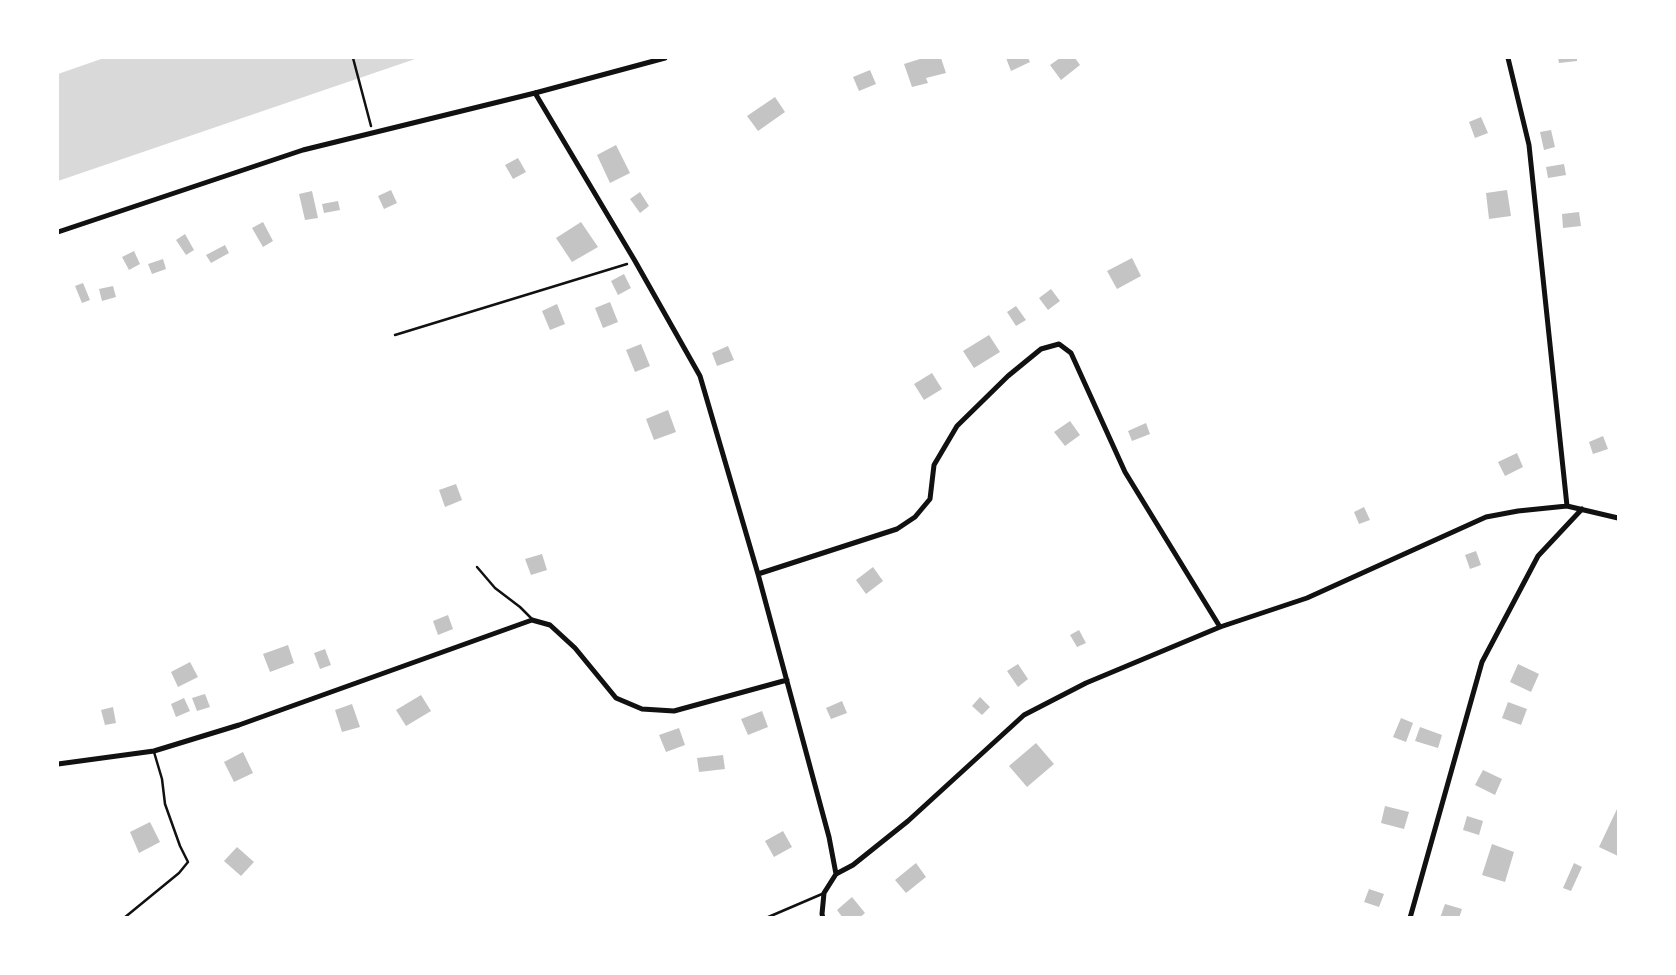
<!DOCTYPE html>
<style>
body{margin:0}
#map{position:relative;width:1676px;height:975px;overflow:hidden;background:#fff;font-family:Barlow,sans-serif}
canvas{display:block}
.frame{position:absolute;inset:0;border:59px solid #fff;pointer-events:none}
</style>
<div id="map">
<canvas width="1676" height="975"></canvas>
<div class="frame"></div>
</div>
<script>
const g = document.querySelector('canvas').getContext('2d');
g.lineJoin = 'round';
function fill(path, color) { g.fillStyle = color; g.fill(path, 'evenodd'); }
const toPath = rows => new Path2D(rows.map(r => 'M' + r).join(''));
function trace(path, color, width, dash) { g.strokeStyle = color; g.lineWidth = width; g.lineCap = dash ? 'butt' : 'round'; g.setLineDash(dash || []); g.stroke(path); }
fill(toPath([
 [104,58,418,58,58,181,58,74]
]), '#d9d9d9');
fill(toPath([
 [923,58,941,58,946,73,926,78,928,83,912,87,904,64],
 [1006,58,1028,58,1030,62,1011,71],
 [1060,58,1075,58,1080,65,1061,80,1050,65],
 [1558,58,1577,58,1577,61,1559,63],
 [870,70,876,84,859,91,853,77],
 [775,97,785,112,758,131,747,116],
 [1481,117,1488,133,1475,138,1469,122],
 [1551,130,1555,147,1544,150,1540,132],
 [616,145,630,173,610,183,597,155],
 [518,158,526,172,513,179,505,165],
 [1564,164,1566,175,1548,178,1546,167],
 [391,190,397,203,384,209,378,196],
 [1507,190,1511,216,1489,219,1486,193],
 [312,191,318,218,305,220,299,194],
 [640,192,649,206,640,213,630,199],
 [338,201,340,210,324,213,322,204],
 [1579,212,1581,226,1563,228,1562,214],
 [263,222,273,241,263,247,252,228],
 [581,222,598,247,572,262,556,238],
 [185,234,194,250,186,255,176,240],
 [225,245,229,253,211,263,206,255],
 [134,251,140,264,129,270,122,257],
 [1132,258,1141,276,1117,289,1107,271],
 [163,259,166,269,152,274,148,264],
 [624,274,631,288,618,295,611,281],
 [83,283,90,300,82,303,75,286],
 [113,286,116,297,102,301,99,289],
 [1051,289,1060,301,1048,310,1039,298],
 [610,302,618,322,603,328,595,308],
 [557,304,565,324,550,330,542,311],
 [1016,306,1026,320,1016,326,1007,312],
 [989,335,1000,352,974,368,963,351],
 [641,344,650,366,635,372,626,350],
 [728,346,734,360,717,366,712,353],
 [932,373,942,389,924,400,914,384],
 [668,410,676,432,654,440,646,419],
 [1070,421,1080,435,1065,446,1054,432],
 [1146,423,1150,434,1132,441,1128,431],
 [1603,436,1608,449,1593,454,1589,442],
 [1517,453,1523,467,1505,476,1498,462],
 [456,484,462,500,445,507,439,490],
 [1364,507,1370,520,1359,524,1354,512],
 [1476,551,1481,565,1470,569,1465,555],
 [542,554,547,570,531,575,525,559],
 [873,567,883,581,866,594,856,580],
 [448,615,453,629,438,635,433,621],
 [1079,630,1086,643,1077,647,1070,635],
 [288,645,294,663,270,672,263,654],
 [325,649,331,665,320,669,314,653],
 [190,662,198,677,178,687,171,672],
 [1018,664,1028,679,1018,687,1007,671],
 [1518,664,1539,674,1531,692,1510,682],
 [205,694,210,707,197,711,192,698],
 [421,695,431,711,406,726,396,710],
 [980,697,990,707,982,715,972,706],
 [184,698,190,711,176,717,171,704],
 [842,701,847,713,831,719,826,708],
 [1508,702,1527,709,1521,725,1502,718],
 [352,704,360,727,342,732,335,710],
 [113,707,116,723,105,725,101,710],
 [762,711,768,727,748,735,741,719],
 [1401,718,1413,723,1406,742,1393,737],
 [1420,727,1442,735,1438,748,1415,741],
 [679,728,685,745,666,752,659,735],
 [1036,743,1054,764,1027,787,1009,766],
 [243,752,253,773,234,782,224,762],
 [723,755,725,769,699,772,697,758],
 [1483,770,1502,779,1495,795,1475,785],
 [1385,806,1409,812,1404,829,1381,823],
 [1617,809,1618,810,1618,856,1599,847],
 [1467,816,1483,821,1479,835,1463,830],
 [150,822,160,842,139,853,130,832],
 [783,831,792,847,774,857,765,841],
 [1492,844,1514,852,1505,882,1482,875],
 [237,847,254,862,241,876,224,861],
 [916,863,926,877,906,893,895,880],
 [1574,863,1582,867,1571,891,1563,888],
 [1369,889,1384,894,1379,907,1364,902],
 [852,897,865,913,859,918,843,918,837,910],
 [1445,904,1462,909,1459,918,1440,918]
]), '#c4c4c4');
trace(toPath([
 [353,58,371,126],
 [395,335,627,264]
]), '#111', 2.5);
trace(toPath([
 [477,567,495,588,520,607,532,619],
 [124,918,179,873,188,862,180,846,165,804,162,779,154,752],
 [766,918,822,894]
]), '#111', 2.5);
trace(toPath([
 [1508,58,1529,145,1567,506],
 [535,93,635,261,700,376,758,574,829,837,836,874,824,893,822,914,823,918],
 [58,232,303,150,535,93,665,58],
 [758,574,897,529,915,517,930,499,934,465,957,426,1008,376,1041,349,1059,344,1071,353,1125,472,1220,627],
 [58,764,154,751,239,725,532,620,550,625,575,648,616,698,642,709,674,711,787,680],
 [836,874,853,865,908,821,1024,715,1086,683,1220,627,1307,598,1486,517,1518,511,1567,506,1618,518],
 [1410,918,1482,662,1538,556,1582,509]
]), '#111', 5);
</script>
